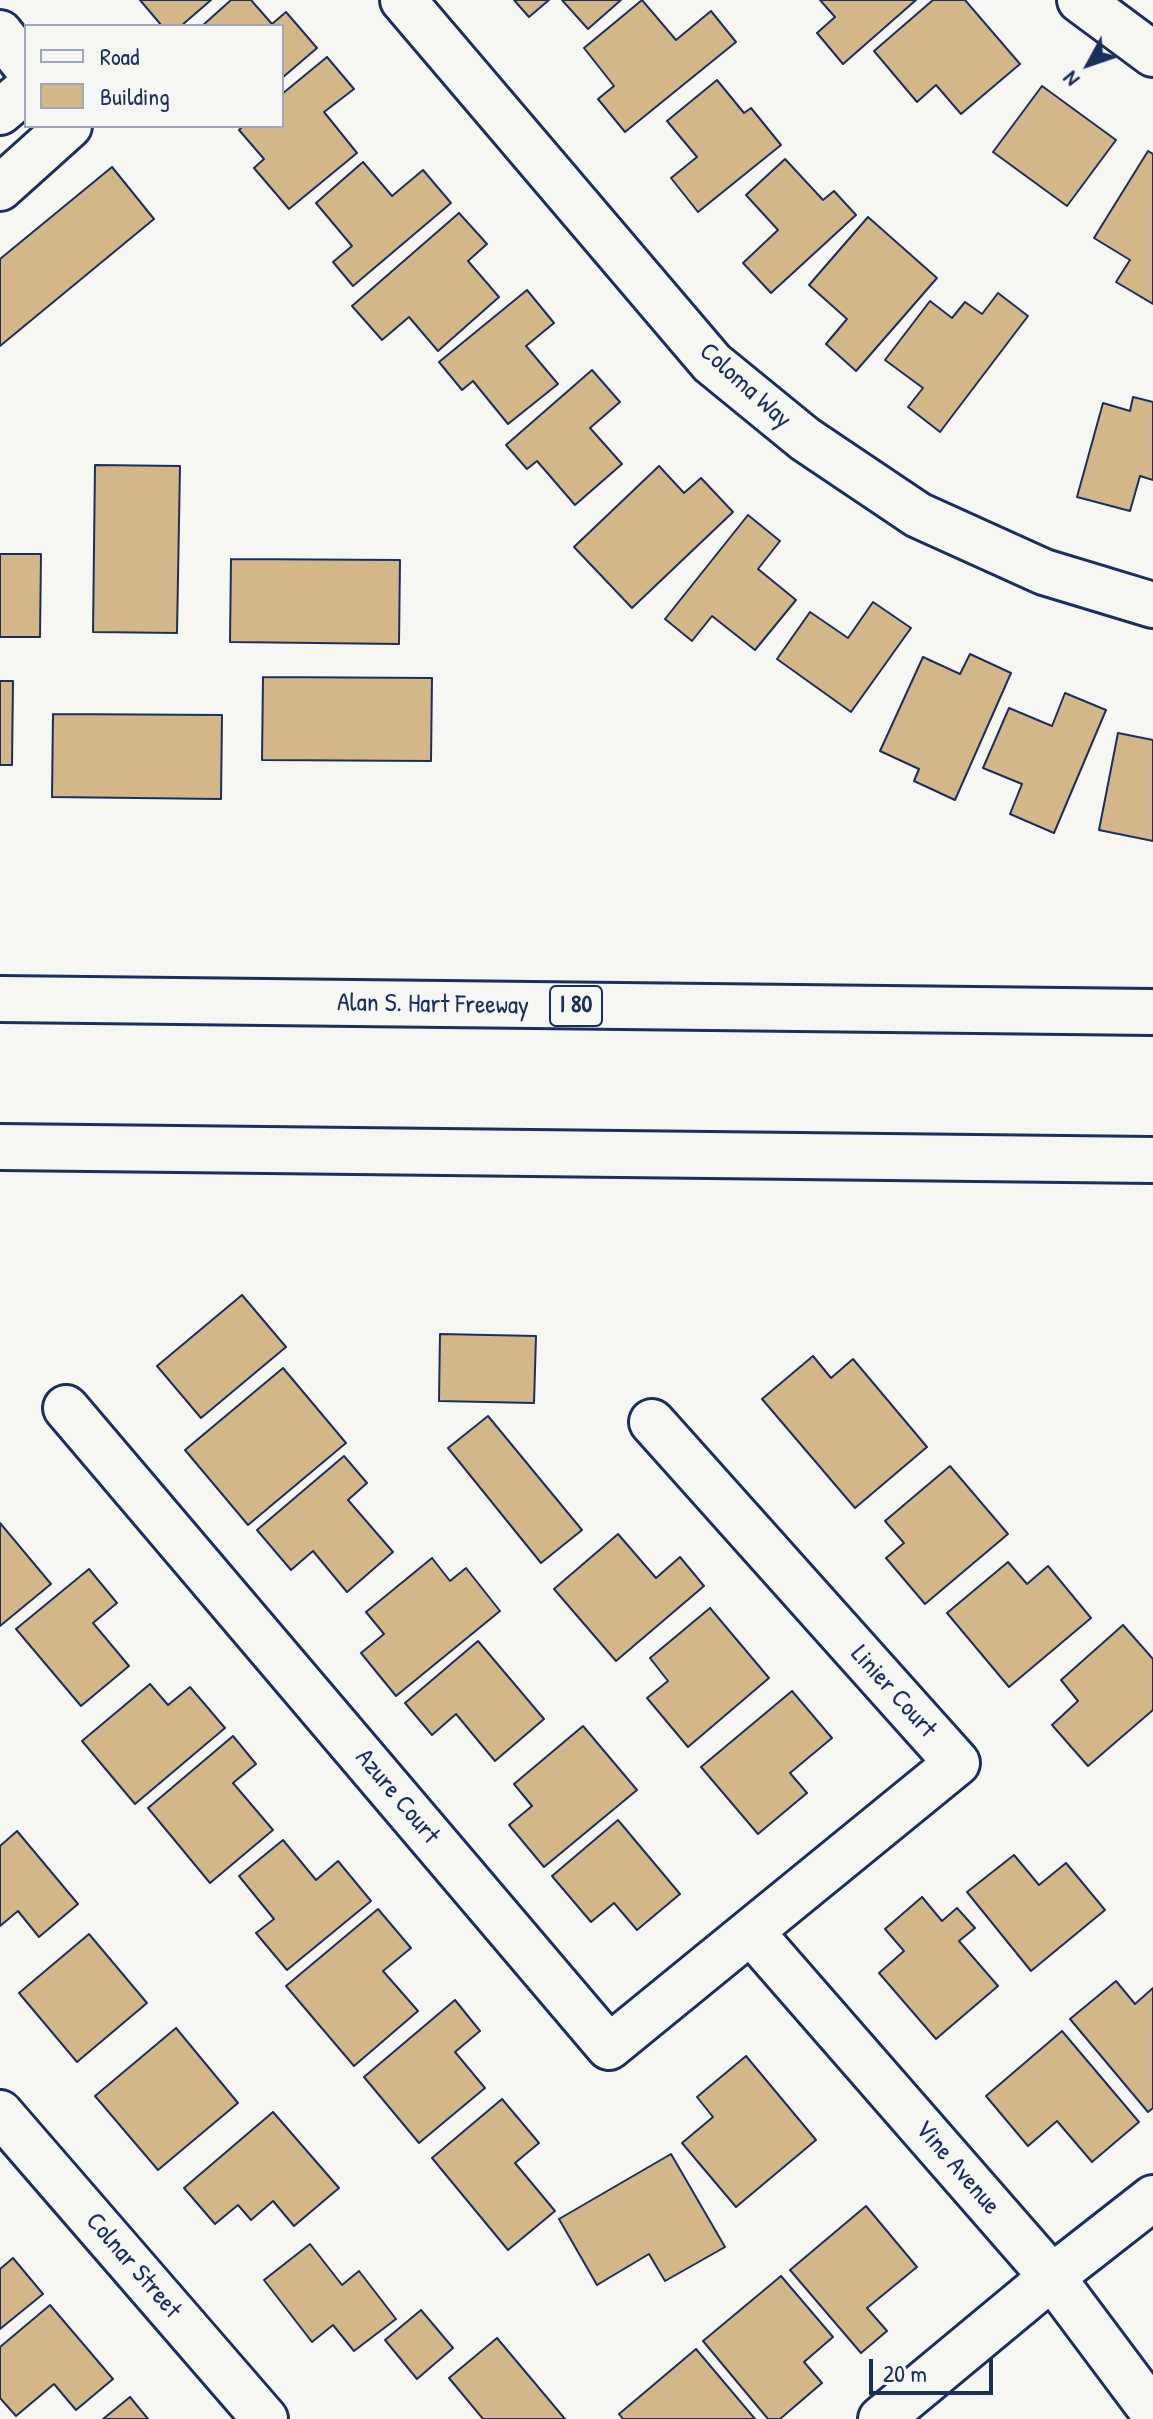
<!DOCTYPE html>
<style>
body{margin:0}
#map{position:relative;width:1153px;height:2419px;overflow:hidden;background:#f6f6f2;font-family:"Patrick Hand",sans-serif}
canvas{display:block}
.legend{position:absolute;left:24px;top:24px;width:260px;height:104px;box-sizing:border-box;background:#f6f6f2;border:2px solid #9ea6b7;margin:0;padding:10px 14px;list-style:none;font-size:24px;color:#1b2f5e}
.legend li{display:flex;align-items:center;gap:16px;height:40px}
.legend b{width:40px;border:2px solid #9ea6b7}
.north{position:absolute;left:1049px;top:24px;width:80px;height:80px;-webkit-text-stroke:6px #f6f6f2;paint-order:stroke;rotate:230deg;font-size:22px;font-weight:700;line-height:32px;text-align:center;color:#1b2f5e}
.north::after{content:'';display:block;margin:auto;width:28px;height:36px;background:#1b2f5e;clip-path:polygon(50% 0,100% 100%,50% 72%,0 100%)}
.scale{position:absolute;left:869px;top:2359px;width:124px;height:36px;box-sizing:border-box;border:4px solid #1b2f5e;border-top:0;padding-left:10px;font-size:24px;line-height:28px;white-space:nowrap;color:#1b2f5e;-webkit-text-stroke:6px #f6f6f2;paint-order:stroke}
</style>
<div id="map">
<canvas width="1153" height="2419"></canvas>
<ul class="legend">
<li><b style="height:10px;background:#f6f6f2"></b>Road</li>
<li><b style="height:22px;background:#d3b788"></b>Building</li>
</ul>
<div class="north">N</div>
<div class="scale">20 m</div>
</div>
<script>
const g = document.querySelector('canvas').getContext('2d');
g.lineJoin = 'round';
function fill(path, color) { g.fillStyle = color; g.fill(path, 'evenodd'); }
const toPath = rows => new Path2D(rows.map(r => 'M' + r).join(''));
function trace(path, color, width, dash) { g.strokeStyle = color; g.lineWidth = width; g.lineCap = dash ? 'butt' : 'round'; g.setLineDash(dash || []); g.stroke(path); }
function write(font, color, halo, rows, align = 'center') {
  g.font = font + ' "Patrick Hand",sans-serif'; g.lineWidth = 8; g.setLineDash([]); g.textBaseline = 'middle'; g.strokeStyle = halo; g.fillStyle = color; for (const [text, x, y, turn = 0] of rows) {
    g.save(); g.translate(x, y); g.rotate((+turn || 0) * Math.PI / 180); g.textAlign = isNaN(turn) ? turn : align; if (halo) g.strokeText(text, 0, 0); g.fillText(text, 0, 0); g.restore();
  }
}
const building = toPath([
 [140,0,211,0,181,26,162,26,140,0],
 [231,0,251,0,272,24,286,12,317,48,282,78,282,26,202,26,231,0],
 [514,0,549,0,529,17,514,0],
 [562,0,621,0,588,29,562,0],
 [642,0,676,40,711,11,736,42,625,132,598,99,614,86,584,48,642,0],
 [820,0,916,0,843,64,817,33,835,17,820,0],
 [933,0,965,0,1020,64,961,114,936,85,917,102,874,51,933,0],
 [327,57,354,89,324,112,357,153,289,209,254,168,264,159,239,130,243,126,282,126,282,94,327,57],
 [717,80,744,113,751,108,781,145,698,212,671,178,697,157,667,121,717,80],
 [1042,86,1116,140,1067,206,993,152,1042,86],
 [1148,151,1153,154,1153,304,1116,282,1130,260,1094,238,1148,151],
 [785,159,823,200,834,191,856,215,771,293,743,263,778,230,746,195,785,159],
 [363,162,392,196,423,170,451,203,353,286,333,262,352,246,316,203,363,162],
 [112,167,154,219,0,346,0,259,112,167],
 [459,213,487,244,468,261,499,297,438,351,409,317,382,340,352,306,459,213],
 [868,217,937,278,856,371,826,344,847,319,809,285,868,217],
 [527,290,554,323,526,346,558,384,508,424,473,381,462,390,439,362,527,290],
 [998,293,1028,316,940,432,908,407,923,388,885,360,930,301,952,318,965,302,982,314,998,293],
 [592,370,620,402,590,428,622,464,575,505,537,461,527,469,506,445,592,370],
 [1133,397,1153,402,1153,480,1140,476,1130,511,1077,497,1103,403,1130,411,1133,397],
 [95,465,180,466,177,633,93,632,95,465],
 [659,466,684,493,701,478,733,512,632,608,574,547,659,466],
 [748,515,780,541,758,569,796,600,755,650,712,616,692,641,665,619,748,515],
 [0,554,41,554,40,637,0,637,0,554],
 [231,559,400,560,399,644,230,642,231,559],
 [873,602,911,628,851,712,777,659,810,612,848,638,873,602],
 [970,654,1011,673,955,800,914,781,919,769,880,751,923,657,960,674,970,654],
 [263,677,432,678,431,761,262,760,263,677],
 [0,681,13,681,12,765,0,765,0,681],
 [1065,693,1106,710,1054,833,1010,814,1022,784,983,768,1009,708,1052,726,1065,693],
 [53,714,222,715,221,799,52,797,53,714],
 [1118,733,1153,740,1153,841,1099,830,1118,733],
 [242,1295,286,1347,201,1418,157,1366,242,1295],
 [440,1334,536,1336,534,1403,439,1401,440,1334],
 [813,1356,831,1378,853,1359,927,1447,855,1508,762,1399,813,1356],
 [283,1368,346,1443,248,1525,185,1450,283,1368],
 [488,1416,582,1530,541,1563,448,1448,488,1416],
 [344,1456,367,1483,348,1500,393,1552,347,1592,313,1551,291,1570,257,1530,344,1456],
 [950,1466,1008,1534,925,1604,886,1558,904,1543,885,1521,950,1466],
 [0,1523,51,1584,0,1626,0,1523],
 [618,1534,656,1578,680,1557,704,1586,616,1661,554,1589,618,1534],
 [432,1558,450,1581,466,1568,500,1611,396,1696,361,1653,384,1634,366,1612,432,1558],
 [1008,1562,1027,1584,1048,1566,1091,1618,1009,1687,947,1613,1008,1562],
 [89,1569,117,1603,93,1623,129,1666,81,1706,16,1629,89,1569],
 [710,1608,769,1678,688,1747,647,1698,668,1681,650,1658,710,1608],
 [1123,1625,1153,1659,1153,1710,1088,1766,1052,1725,1078,1701,1061,1680,1123,1625],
 [478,1641,544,1719,495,1761,456,1714,432,1735,405,1703,478,1641],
 [150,1684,168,1705,190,1687,225,1728,135,1804,82,1741,150,1684],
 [792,1691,832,1738,790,1773,807,1793,758,1834,701,1767,792,1691],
 [583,1726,637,1790,544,1867,509,1825,532,1806,514,1784,583,1726],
 [233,1736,256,1764,233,1783,273,1830,210,1883,148,1808,233,1736],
 [618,1820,680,1894,637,1930,614,1903,591,1922,552,1876,618,1820],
 [17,1831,78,1904,39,1937,18,1911,0,1926,0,1846,17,1831],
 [283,1840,316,1880,338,1861,371,1901,287,1970,256,1933,274,1919,239,1876,283,1840],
 [1014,1855,1039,1885,1066,1863,1105,1910,1031,1971,967,1892,1014,1855],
 [922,1897,942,1921,957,1908,975,1928,959,1941,998,1986,936,2039,879,1973,904,1951,885,1929,922,1897],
 [378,1909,411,1948,383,1971,418,2011,354,2066,286,1986,378,1909],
 [89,1934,147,2003,77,2062,19,1993,89,1934],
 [1116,1981,1135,2004,1153,1988,1153,2108,1148,2112,1070,2019,1116,1981],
 [455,2000,480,2031,455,2052,485,2088,419,2143,364,2077,455,2000],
 [176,2028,238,2103,158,2170,95,2096,176,2028],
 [1062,2031,1139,2122,1092,2162,1057,2121,1028,2146,986,2096,1062,2031],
 [746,2056,816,2140,736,2207,682,2143,713,2117,697,2097,746,2056],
 [502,2099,539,2143,515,2163,555,2211,508,2250,432,2158,502,2099],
 [273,2112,339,2188,294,2226,273,2201,251,2220,238,2205,215,2224,184,2188,273,2112],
 [671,2154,725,2247,665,2281,649,2254,597,2285,559,2219,671,2154],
 [866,2206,917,2267,867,2308,887,2331,861,2353,790,2270,866,2206],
 [310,2244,342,2285,359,2271,396,2319,354,2351,333,2325,312,2342,264,2280,310,2244],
 [13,2258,43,2294,0,2329,0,2269,13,2258],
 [781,2276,833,2337,804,2362,822,2383,780,2419,768,2419,703,2341,781,2276],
 [50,2305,113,2379,76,2410,54,2384,16,2416,0,2398,0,2347,50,2305],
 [421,2310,453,2348,417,2379,385,2340,421,2310],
 [497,2338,565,2419,483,2419,449,2378,497,2338],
 [696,2349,755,2419,623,2419,619,2414,696,2349],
 [130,2397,148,2419,103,2419,130,2397]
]);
fill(building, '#d3b788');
trace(building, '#1b2f5e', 2);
const minor = toPath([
 [403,0,712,363,805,439,918,515,1044,572,1153,605],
 [1080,0,1153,54],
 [0,33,26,66],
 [0,112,26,90],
 [0,188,69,126],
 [66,1408,609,2047,957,1763,652,1422],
 [751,1932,1052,2277,1153,2412],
 [0,2113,265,2419],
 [881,2419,1052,2277,1153,2198]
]);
const highway = toPath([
 [0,999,1153,1012],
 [0,1147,1153,1160]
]);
trace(minor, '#1b2f5e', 50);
trace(highway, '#1b2f5e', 50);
trace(minor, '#f6f6f2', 44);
trace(highway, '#f6f6f2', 44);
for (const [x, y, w] of [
 [576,1006,52]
]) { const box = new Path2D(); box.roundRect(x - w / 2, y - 20, w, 40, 6); g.fillStyle = '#f6f6f2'; g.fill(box); trace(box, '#1b2f5e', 2); }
write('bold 24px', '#1b2f5e', null, [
 ["I 80",576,1006]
]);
write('26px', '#1b2f5e', '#f6f6f2', [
 ["Coloma Way",745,386,42],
 ["Alan S. Hart Freeway",433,1005,1],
 ["Linier Court",893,1692,48],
 ["Azure Court",397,1797,50],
 ["Vine Avenue",957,2168,49],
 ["Colnar Street",133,2266,49]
]);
</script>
